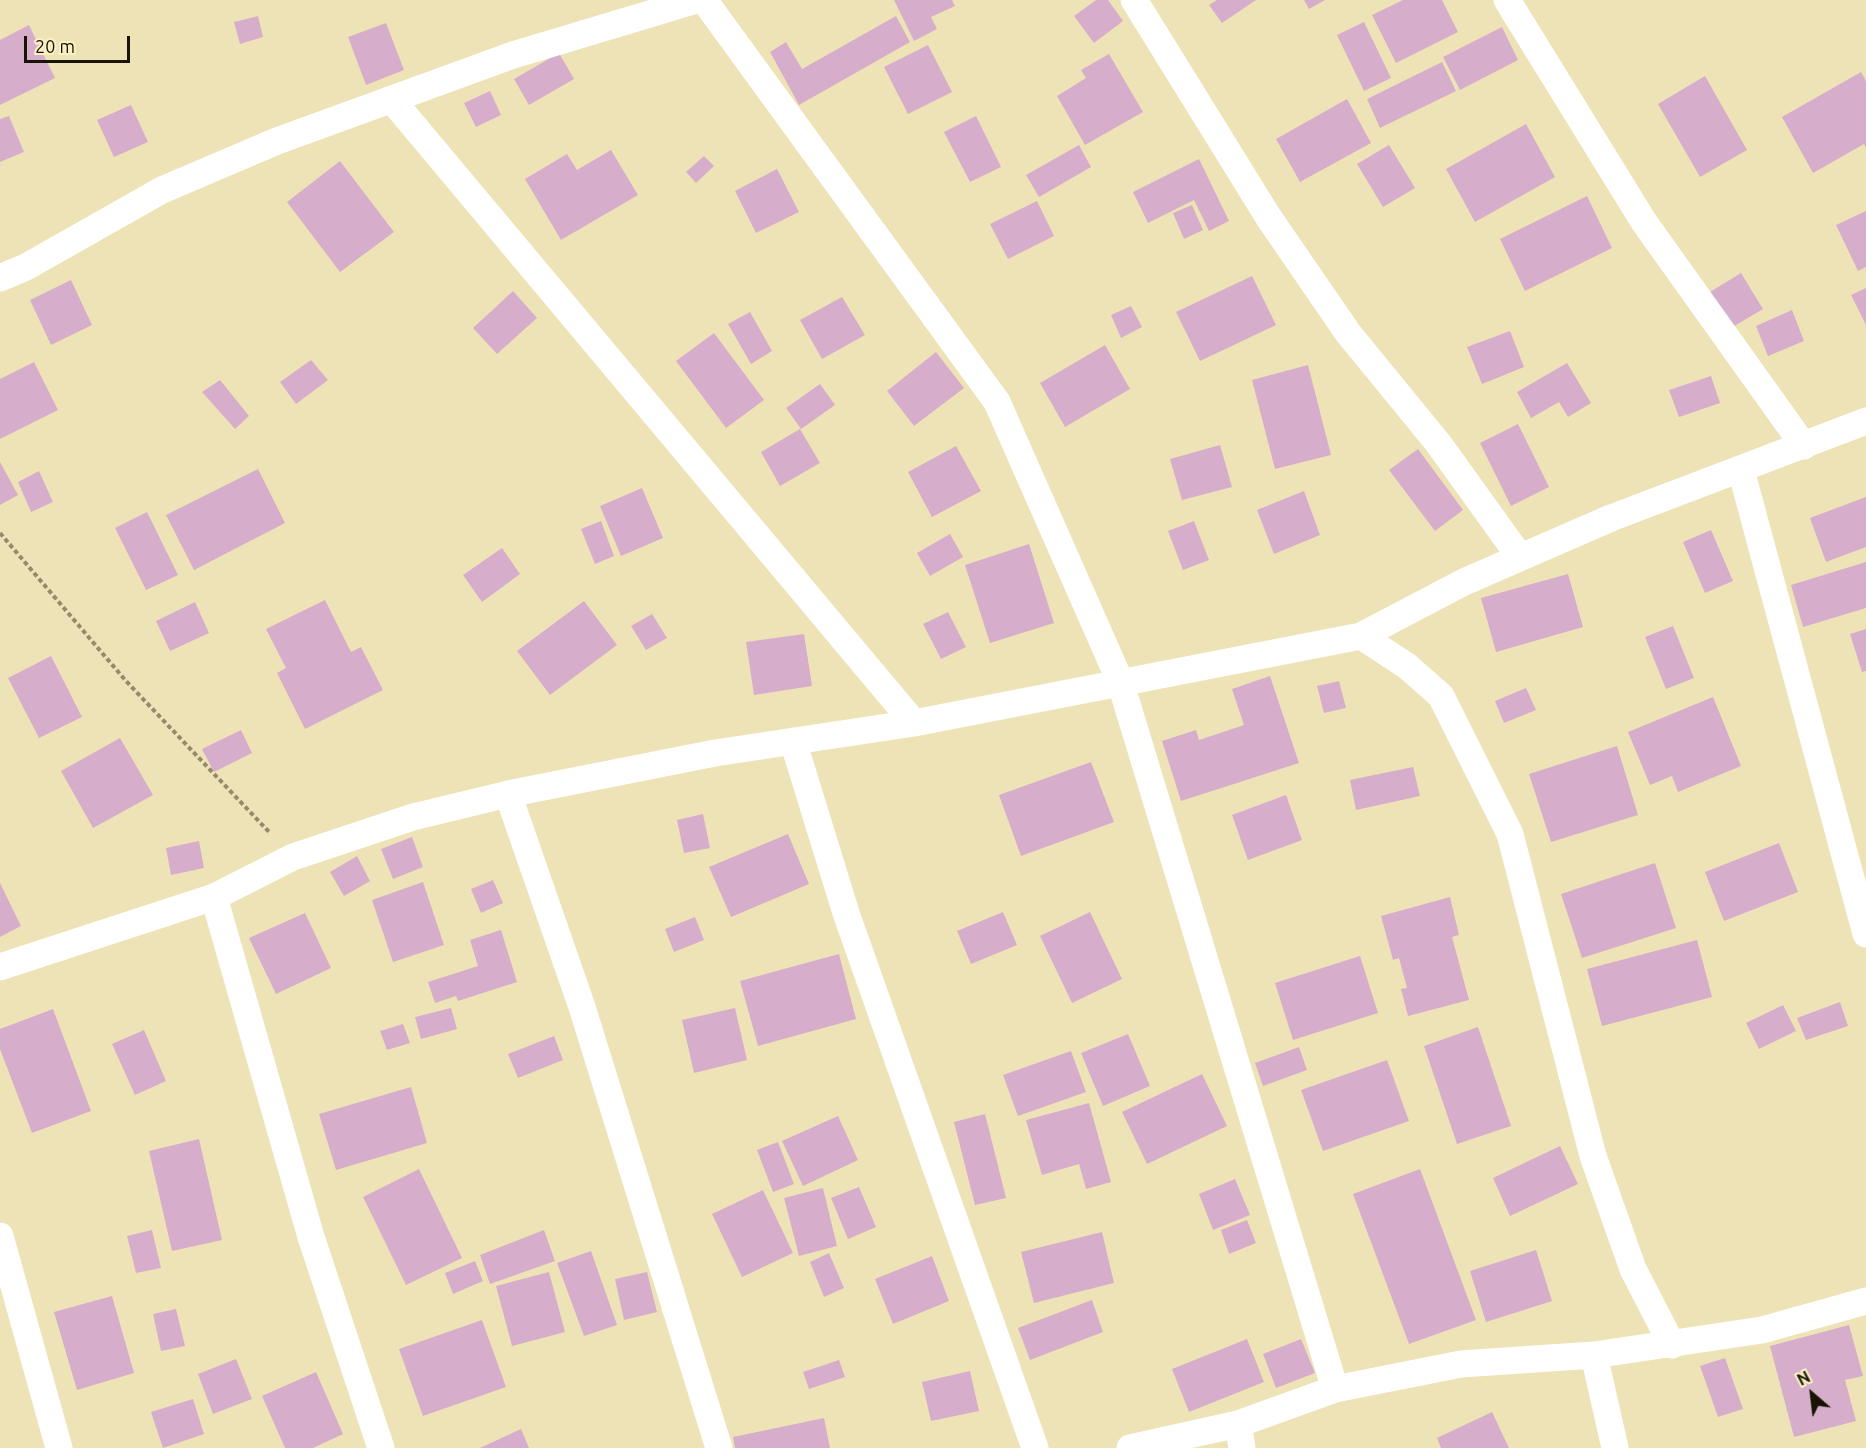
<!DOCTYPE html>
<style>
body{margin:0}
#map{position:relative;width:1866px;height:1448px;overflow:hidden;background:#eee3b6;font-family:Ubuntu,sans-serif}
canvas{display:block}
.north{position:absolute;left:1782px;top:1364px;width:60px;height:60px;-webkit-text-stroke:4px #fbf1c3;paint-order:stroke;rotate:332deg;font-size:16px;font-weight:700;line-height:24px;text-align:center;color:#181404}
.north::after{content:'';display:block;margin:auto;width:21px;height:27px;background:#181404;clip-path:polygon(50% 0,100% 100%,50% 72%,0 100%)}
.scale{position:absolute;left:24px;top:36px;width:106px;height:27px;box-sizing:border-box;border:3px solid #181404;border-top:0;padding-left:8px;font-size:18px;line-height:21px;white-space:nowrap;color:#181404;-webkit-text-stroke:4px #fbf1c3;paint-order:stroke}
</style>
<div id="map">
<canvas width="1866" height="1448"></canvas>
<div class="north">N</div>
<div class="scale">20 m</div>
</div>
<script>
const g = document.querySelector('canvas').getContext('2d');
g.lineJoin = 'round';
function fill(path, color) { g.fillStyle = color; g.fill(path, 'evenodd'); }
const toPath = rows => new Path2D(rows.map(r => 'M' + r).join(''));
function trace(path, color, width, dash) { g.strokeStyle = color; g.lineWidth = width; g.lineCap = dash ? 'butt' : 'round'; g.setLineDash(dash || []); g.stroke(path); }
fill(toPath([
 [894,0,952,0,955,6,931,17,937,29,914,41],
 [1096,0,1108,0,1123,21,1094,43,1074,16],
 [1217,0,1256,0,1222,23,1209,5],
 [1304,0,1325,0,1309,9],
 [1403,0,1442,0,1458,32,1396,63,1372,15],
 [258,16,263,37,240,44,234,22],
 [896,16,910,42,799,105,770,52,786,42,802,69],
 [1364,22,1391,78,1364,91,1337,35],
 [386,23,404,70,366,85,348,37],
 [29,25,55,78,0,105,0,40],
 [1502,27,1518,60,1460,90,1443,57],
 [928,45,952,92,908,114,884,67],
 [559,53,574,79,529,105,514,79],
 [1109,54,1143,112,1085,145,1057,96,1086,78,1081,70],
 [1442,62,1456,91,1380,128,1367,99],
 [1861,72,1866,81,1866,148,1864,144,1813,173,1782,117],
 [1705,76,1747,150,1700,177,1658,104],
 [490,91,501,115,476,127,464,103],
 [1347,99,1371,143,1300,182,1276,139],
 [131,105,148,142,114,157,97,120],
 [9,116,24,152,0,162,0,119],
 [976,116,1001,167,970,182,944,132],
 [1526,124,1555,177,1475,222,1446,169],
 [1079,145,1091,167,1039,197,1026,175],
 [1389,145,1415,188,1383,207,1357,164],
 [611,150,638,195,561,240,525,179,567,154,577,170],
 [704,156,714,166,696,183,686,172],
 [1199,159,1229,221,1209,231,1194,200,1148,223,1133,192],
 [340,161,394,232,340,272,287,202],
 [777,169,799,212,756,233,735,191],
 [1587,196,1612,248,1525,291,1500,239],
 [1037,201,1054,236,1008,259,990,224],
 [1192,205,1203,230,1184,239,1173,213],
 [1866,211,1866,267,1858,271,1836,225],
 [1741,273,1763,309,1731,328,1710,292],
 [1252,276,1276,325,1200,361,1176,312],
 [71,280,92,325,51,345,30,300],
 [1866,288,1866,325,1851,295],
 [513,291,537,318,497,354,473,328],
 [842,297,865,335,822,359,800,320],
 [1131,306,1142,327,1121,338,1111,315],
 [1792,310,1804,341,1768,356,1756,326],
 [750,312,772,351,751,364,728,324],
 [1510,331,1524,367,1482,384,1467,347],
 [714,333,764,400,726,428,676,361],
 [1105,345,1130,389,1065,427,1040,383],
 [936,352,964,388,914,426,887,391],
 [311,360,328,380,296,404,280,382],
 [34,362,58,410,0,439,0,379],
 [1567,363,1591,403,1568,417,1559,402,1531,418,1517,392],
 [1308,365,1331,455,1275,469,1252,380],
 [1711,376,1720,403,1679,417,1669,390],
 [220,380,249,416,235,429,202,392],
 [820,384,835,405,801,429,786,408],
 [1518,424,1549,487,1511,506,1480,443],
 [800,429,820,463,780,486,761,452],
 [1220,445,1232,487,1182,500,1170,459],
 [956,446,981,491,932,517,908,472],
 [1418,449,1463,510,1435,531,1389,470],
 [0,462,18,495,0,505],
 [258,469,285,523,194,570,166,515],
 [39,471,53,502,31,512,18,482],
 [642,488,663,538,621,556,600,506],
 [1304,491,1320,535,1274,554,1257,510],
 [1866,497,1866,547,1826,562,1810,518],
 [147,512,178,575,146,590,115,528],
 [601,521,614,556,595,564,581,529],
 [1194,521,1209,560,1183,570,1168,531],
 [1711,530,1733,581,1705,593,1683,542],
 [950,534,963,557,930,576,917,553],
 [1029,544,1054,623,990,643,965,565],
 [502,548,520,574,482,602,463,575],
 [1866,562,1866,608,1803,627,1791,585],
 [1568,574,1583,627,1496,652,1481,598],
 [325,600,351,652,361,647,383,690,305,729,277,673,286,668,266,629],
 [584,601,617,645,550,695,517,651],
 [195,602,209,633,170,651,156,621],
 [948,612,966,647,941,659,923,624],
 [652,614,667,638,646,650,631,626],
 [1673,626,1694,678,1666,689,1645,637],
 [1866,629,1866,671,1862,672,1850,634],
 [804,634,812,686,754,695,746,642],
 [51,656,82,717,39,738,8,678],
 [1270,676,1299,763,1181,801,1162,741,1196,730,1199,740,1244,725,1232,689],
 [1339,681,1346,708,1324,713,1317,686],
 [1526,688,1536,710,1504,723,1495,701],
 [1713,697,1741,766,1678,792,1672,776,1650,785,1628,732],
 [241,730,252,753,214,772,202,749],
 [120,738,153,795,93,828,61,771],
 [1617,746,1638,815,1551,842,1529,774],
 [1091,762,1114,822,1021,856,999,795],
 [1413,767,1420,796,1356,810,1350,780],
 [1286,795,1302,840,1248,860,1232,815],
 [703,814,710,848,684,853,677,820],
 [788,834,809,884,731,917,709,867],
 [412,837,423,867,393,879,381,849],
 [199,841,204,868,171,875,166,848],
 [1779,843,1798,892,1724,921,1705,872],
 [357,856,370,881,344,896,330,872],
 [1655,863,1676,928,1582,958,1561,894],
 [493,880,503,903,481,913,471,889],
 [423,882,444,945,393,962,372,900],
 [0,883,21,926,0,937],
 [1450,897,1459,935,1452,937,1469,1000,1408,1016,1401,989,1407,988,1399,958,1393,960,1381,916],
 [1003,912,1017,945,971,964,957,931],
 [1090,912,1122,979,1072,1003,1040,936],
 [305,913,331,968,276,994,249,938],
 [695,917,704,940,674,952,665,929],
 [501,930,517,982,458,1001,456,996,435,1003,428,982,478,966,470,940],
 [1697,940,1712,997,1602,1026,1587,969],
 [839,954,856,1019,758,1046,740,981],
 [1360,956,1378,1013,1293,1040,1275,983],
 [1840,1002,1848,1026,1806,1040,1797,1018],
 [1783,1005,1796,1031,1759,1049,1746,1023],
 [451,1008,457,1029,421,1039,415,1017],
 [735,1008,747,1060,694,1073,682,1020],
 [53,1009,91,1111,32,1133,0,1049,0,1029],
 [403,1024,410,1043,387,1050,380,1031],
 [1478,1027,1511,1126,1457,1144,1424,1046],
 [144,1030,166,1081,135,1095,112,1044],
 [1128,1034,1150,1086,1103,1106,1081,1053],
 [554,1036,563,1060,518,1078,508,1054],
 [1299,1047,1307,1070,1263,1086,1255,1063],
 [1071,1051,1086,1092,1018,1116,1003,1075],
 [1387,1060,1409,1121,1323,1151,1301,1090],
 [1202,1074,1227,1126,1147,1164,1122,1112],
 [411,1087,427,1143,336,1170,319,1114],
 [1089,1103,1111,1182,1086,1189,1079,1164,1042,1175,1026,1120],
 [985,1114,1006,1198,975,1205,954,1122],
 [838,1116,858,1160,803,1186,782,1141],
 [199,1139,222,1240,172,1251,149,1151],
 [778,1142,794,1184,773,1192,757,1150],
 [1560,1146,1578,1184,1510,1216,1493,1178],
 [419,1169,462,1258,406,1285,363,1197],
 [1420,1169,1476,1320,1409,1344,1353,1194],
 [1235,1179,1250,1215,1213,1230,1199,1194],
 [859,1187,876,1227,848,1239,831,1198],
 [823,1188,837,1246,799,1256,784,1198],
 [763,1190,793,1253,742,1277,712,1214],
 [1247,1220,1256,1243,1229,1254,1221,1230],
 [152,1230,161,1268,136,1273,127,1236],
 [544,1230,555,1261,490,1284,480,1255],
 [1102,1232,1114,1283,1034,1303,1021,1252],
 [1536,1250,1552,1301,1486,1322,1470,1271],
 [591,1251,617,1325,584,1336,557,1263],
 [829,1253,844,1288,824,1297,810,1262],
 [932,1256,949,1301,893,1324,875,1279],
 [475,1261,483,1281,453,1294,445,1273],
 [549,1272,565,1332,512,1346,496,1286],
 [647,1272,657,1312,624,1320,615,1279],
 [112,1296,134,1373,77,1390,54,1312],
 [1092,1300,1103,1332,1030,1360,1018,1328],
 [176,1309,185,1346,161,1351,153,1314],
 [482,1320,506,1387,423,1416,399,1349],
 [1849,1325,1863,1376,1845,1380,1856,1421,1794,1437,1770,1346],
 [1247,1339,1264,1382,1189,1412,1172,1369],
 [1301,1339,1315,1373,1276,1388,1263,1354],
 [1725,1358,1743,1409,1718,1417,1700,1366],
 [236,1359,252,1399,213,1414,198,1374],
 [839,1360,845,1377,809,1389,803,1372],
 [970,1371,979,1411,931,1421,922,1382],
 [316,1372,343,1434,313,1448,285,1448,262,1396],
 [193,1399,204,1434,163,1448,151,1412],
 [1492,1412,1509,1448,1441,1448,1437,1438],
 [824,1418,830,1448,735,1448,733,1437],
 [521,1429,529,1448,480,1448]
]), '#d6aecb');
trace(toPath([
 [0,533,126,681,270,833]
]), '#938b6a', 4, [4.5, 3]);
trace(toPath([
 [704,0,997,402,1120,681,1335,1389],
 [1134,0,1269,218,1348,333,1438,443,1520,557],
 [1507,0,1644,222,1804,446],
 [392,100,914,723],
 [0,278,26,267,162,190,277,141,513,55,696,0],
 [1741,470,1866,934],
 [1361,636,1464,582,1611,518,1866,421],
 [793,741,846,913,1035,1448],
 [508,794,582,1007,719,1448],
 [214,897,311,1237,381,1448],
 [0,967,214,897,293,857,413,817,508,794,715,753,914,723,1361,636,1407,666,1441,696,1510,834,1593,1156,1633,1269,1672,1345],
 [0,1236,59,1448],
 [1594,1355,1615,1448],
 [1238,1424,1242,1448],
 [1130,1448,1238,1424,1335,1389,1461,1364,1594,1355,1762,1330,1866,1301]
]), '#fff', 27);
</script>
